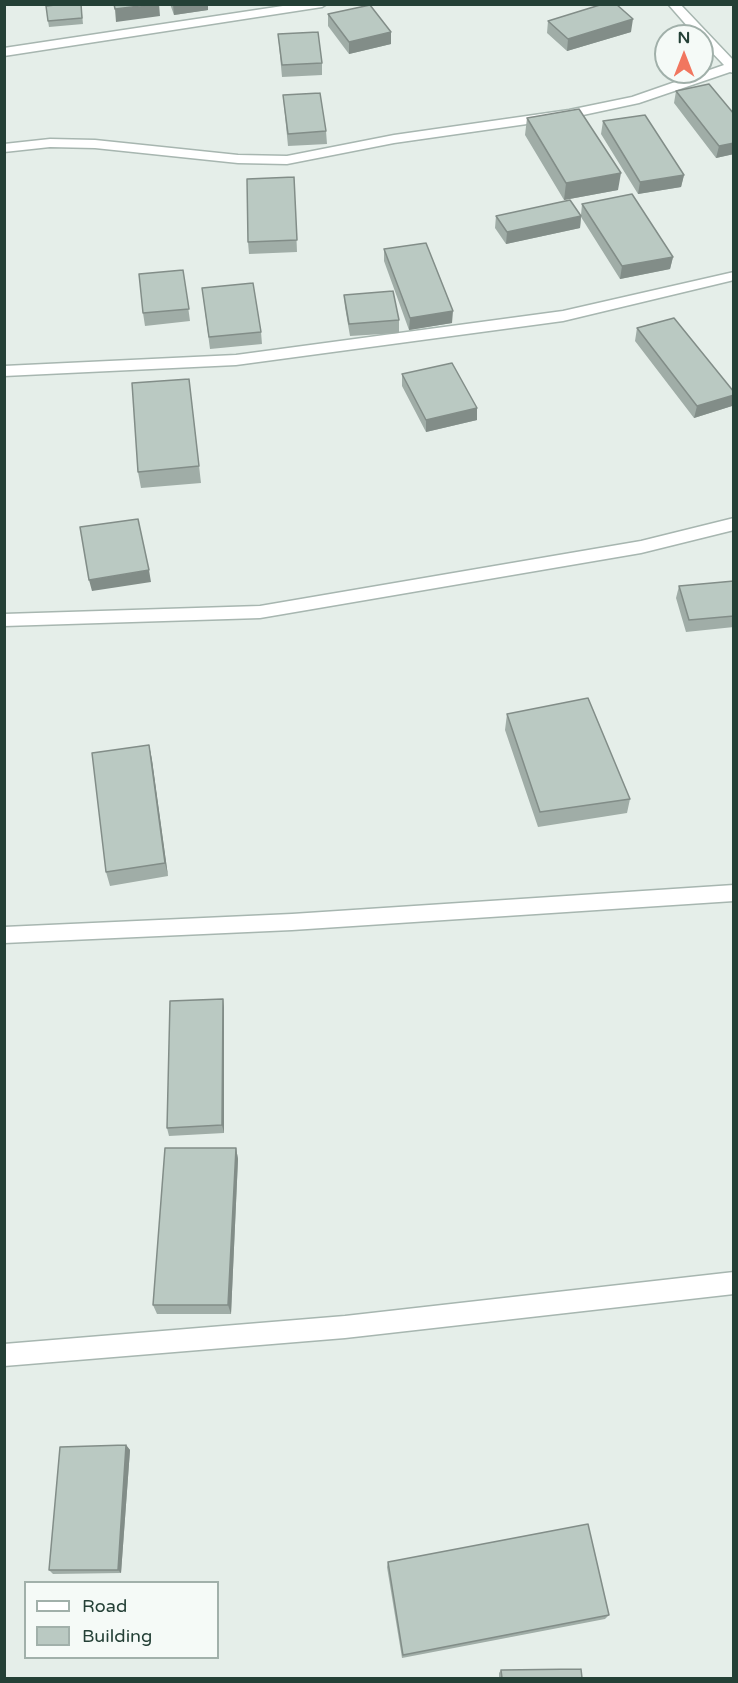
<!DOCTYPE html>
<style>
body{margin:0}
#map{position:relative;width:738px;height:1683px;overflow:hidden;background:#e5eee9;font-family:"Varela Round",sans-serif}
canvas{display:block}
.frame{position:absolute;inset:0;border:6px solid #244036;pointer-events:none}
.legend{position:absolute;left:24px;top:1581px;width:195px;height:78px;box-sizing:border-box;background:#f5faf7;border:2px solid #a1b0aa;margin:0;padding:8px 10px;list-style:none;font-size:18px;color:#244036}
.legend li{display:flex;align-items:center;gap:12px;height:30px}
.legend b{width:30px;border:2px solid #a1b0aa}
.north{position:absolute;left:654px;top:24px;width:60px;height:60px;box-sizing:border-box;background:#f5faf7;border:2px solid #a1b0aa;border-radius:50%;rotate:0deg;font-size:16px;font-weight:700;line-height:24px;text-align:center;color:#244036}
.north::after{content:'';display:block;margin:auto;width:21px;height:27px;background:#f1765f;clip-path:polygon(50% 0,100% 100%,50% 72%,0 100%)}
</style>
<div id="map">
<canvas width="738" height="1683"></canvas>
<div class="frame"></div>
<ul class="legend">
<li><b style="height:8px;background:#fff"></b>Road</li>
<li><b style="height:16px;background:#bac9c2"></b>Building</li>
</ul>
<div class="north">N</div>
</div>
<script>
const g = document.querySelector('canvas').getContext('2d');
g.lineJoin = 'round';
const toPath = rows => new Path2D(rows.map(r => 'M' + r).join(''));
function trace(path, color, width, dash) { g.strokeStyle = color; g.lineWidth = width; g.lineCap = dash ? 'butt' : 'round'; g.setLineDash(dash || []); g.stroke(path); }
function fill(path, color) { g.fillStyle = color; g.fill(path, 'evenodd'); }
const minor = toPath([
 [296,4,327,4,322,7,4,56,4,48,296,4],
 [668,4,680,4,734,61,734,73,730,72,639,103,569,118,394,143,287,164,238,163,95,148,50,147,4,152,4,144,50,139,95,140,238,155,287,156,394,135,569,110,632,97,724,65,702,42,702,36,696,36,668,4],
 [734,272,734,280,563,321,236,365,4,376,4,366,236,355,563,311,734,272],
 [734,518,734,530,641,553,260,618,4,626,4,614,260,606,641,541,734,518],
 [734,885,734,901,292,930,4,943,4,927,292,914,734,885],
 [734,1272,734,1294,345,1338,4,1366,4,1344,345,1316,734,1272]
]);
trace(minor, '#a7b6b0', 3);
fill(minor, '#fff');
fill(toPath([
 [81,4,83,24,49,27,48,21],
 [170,4,208,4,208,10,174,15],
 [328,14,391,32,391,44,349,54,328,26],
 [548,21,631,32,567,51,547,33],
 [278,34,322,63,322,75,282,77],
 [676,91,734,114,734,154,716,158,674,103],
 [283,95,326,131,327,144,288,146],
 [527,118,618,190,564,200,525,135],
 [603,121,684,175,681,187,638,194,601,134],
 [294,177,297,252,249,254,248,242],
 [582,204,673,257,670,269,620,279,581,217,580,228,506,244,495,228,496,216,581,215],
 [384,249,452,323,409,330,384,261],
 [183,270,190,321,145,326,143,313],
 [202,288,261,332,262,344,210,349],
 [344,295,399,320,399,333,350,336,345,307],
 [637,328,734,392,734,401,732,406,694,418,635,341],
 [402,374,477,408,477,420,426,432,402,386],
 [189,379,201,483,141,488,138,472],
 [734,581,734,627,686,632,676,598,679,586],
 [507,714,630,799,627,813,538,827,505,730],
 [149,745,152,760,168,876,110,886,106,872],
 [223,999,224,1008,224,1133,169,1136,167,1128],
 [236,1148,238,1159,231,1314,157,1314,153,1305],
 [126,1445,130,1450,121,1573,53,1574,49,1570],
 [388,1562,609,1615,605,1619,402,1658,387,1567],
 [501,1670,582,1678,499,1678,499,1673]
]), '#a0ada7');
fill(toPath([
 [159,4,160,16,116,22,115,9],
 [173,4,208,4,208,10,174,15],
 [633,19,631,32,567,51,568,39],
 [391,32,391,44,349,54,349,42],
 [734,143,734,154,716,158,719,146],
 [621,173,618,190,564,200,566,183],
 [684,175,681,187,638,194,640,182],
 [581,216,580,228,506,244,507,232],
 [673,257,670,269,620,279,622,266],
 [453,311,452,323,409,330,410,318],
 [734,395,732,406,694,418,697,406],
 [477,408,477,420,426,432,426,420],
 [149,570,151,582,92,591,89,580],
 [149,745,152,760,168,876,165,863],
 [223,999,224,1008,224,1133,222,1125],
 [236,1148,238,1159,231,1314,228,1305],
 [126,1445,130,1450,121,1573,118,1570]
]), '#828d88');
const building = toPath([
 [65,4,81,4,82,18,48,21,46,6,65,4],
 [114,4,156,4,115,9,114,4],
 [603,4,616,4,633,19,568,39,548,21,603,4],
 [370,5,391,32,349,42,328,14,370,5],
 [318,32,322,63,282,65,278,34,318,32],
 [709,84,734,114,734,143,719,146,676,91,709,84],
 [320,93,326,131,288,134,283,95,320,93],
 [579,109,621,173,566,183,527,118,579,109],
 [645,115,684,175,640,182,603,121,645,115],
 [294,177,297,240,248,242,247,179,294,177],
 [632,194,673,257,622,266,582,204,632,194],
 [570,200,581,216,507,232,496,216,570,200],
 [426,243,453,311,410,318,384,249,426,243],
 [183,270,189,309,143,313,139,274,183,270],
 [253,283,261,332,209,337,202,288,253,283],
 [393,291,399,320,349,324,344,295,393,291],
 [674,318,734,392,734,395,697,406,637,328,674,318],
 [452,363,477,408,426,420,402,374,452,363],
 [189,379,199,466,138,472,132,383,189,379],
 [138,519,149,570,89,580,80,527,138,519],
 [734,581,734,616,689,620,679,586,734,581],
 [588,698,630,799,540,812,507,714,588,698],
 [149,745,165,863,106,872,92,753,149,745],
 [223,999,222,1125,167,1128,170,1001,223,999],
 [165,1148,236,1148,228,1305,153,1305,165,1148],
 [126,1445,118,1570,49,1570,60,1447,126,1445],
 [588,1524,609,1615,403,1655,388,1562,588,1524],
 [581,1669,582,1678,502,1678,501,1670,581,1669]
]);
fill(building, '#bac9c2');
trace(building, '#828d88', 1.5);
</script>
